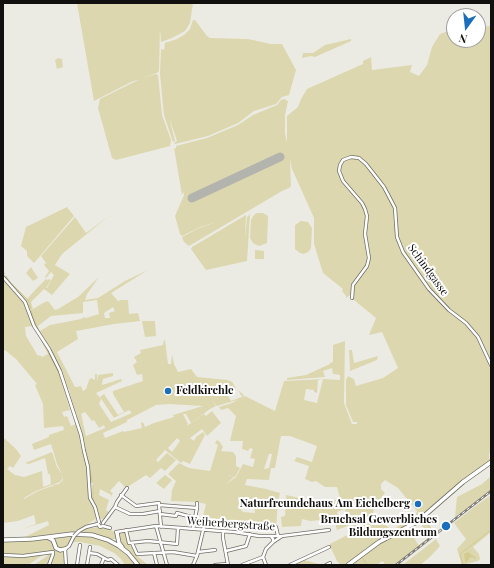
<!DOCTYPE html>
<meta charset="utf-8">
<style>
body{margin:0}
#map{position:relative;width:494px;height:568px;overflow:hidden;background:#ecebe3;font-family:"Playfair Display",serif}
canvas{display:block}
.frame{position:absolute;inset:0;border:4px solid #11100e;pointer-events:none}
.north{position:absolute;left:446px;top:8px;width:40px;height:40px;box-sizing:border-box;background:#fff;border:1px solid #a09f9f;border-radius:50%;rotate:195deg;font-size:11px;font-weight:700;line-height:16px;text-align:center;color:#11100e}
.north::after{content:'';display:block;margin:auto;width:14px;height:18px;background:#1b6ebc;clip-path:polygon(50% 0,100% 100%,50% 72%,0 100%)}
</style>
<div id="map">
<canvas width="494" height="568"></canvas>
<div class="frame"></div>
<div class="north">N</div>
</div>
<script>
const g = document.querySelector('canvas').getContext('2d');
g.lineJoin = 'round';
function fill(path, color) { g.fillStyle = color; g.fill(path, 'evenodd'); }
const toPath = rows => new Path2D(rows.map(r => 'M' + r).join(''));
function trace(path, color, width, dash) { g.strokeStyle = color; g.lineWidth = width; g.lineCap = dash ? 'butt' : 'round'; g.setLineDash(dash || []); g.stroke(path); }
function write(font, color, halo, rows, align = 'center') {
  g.font = font + ' "Playfair Display",serif'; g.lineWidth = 4; g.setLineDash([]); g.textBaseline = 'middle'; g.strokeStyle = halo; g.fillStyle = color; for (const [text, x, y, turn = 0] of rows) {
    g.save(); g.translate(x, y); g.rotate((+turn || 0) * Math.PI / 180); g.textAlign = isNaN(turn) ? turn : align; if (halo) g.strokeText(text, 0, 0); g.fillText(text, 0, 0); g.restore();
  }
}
fill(toPath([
 [77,3,193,3,190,23,185,31,172,38,161,42,160,29,159,71,157,73,142,78,156,74,158,75,162,115,171,140,170,146,116,160,112,158,98,108,100,99,140,79,131,82,94,101],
 [193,20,195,20,207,36,210,38,248,39,271,44,282,44,296,70,289,95,282,97,276,104,254,111,238,123,208,136,175,144,174,143,177,141,169,117,175,141,173,142,164,115,160,74,161,49,164,50,165,43,177,39,184,35,190,29],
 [491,26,491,450,489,454,490,461,459,483,417,521,367,548,347,565,341,565,337,561,331,548,330,544,355,531,352,524,337,530,334,519,310,521,302,519,301,526,282,527,281,517,285,516,286,495,321,503,329,503,340,498,337,487,325,487,316,481,312,482,305,479,309,466,294,461,297,457,312,462,317,446,290,436,281,436,275,468,271,468,269,480,247,479,245,485,266,489,280,493,278,501,276,528,255,525,224,522,224,521,203,516,206,504,197,502,171,501,172,490,176,481,168,474,179,463,189,468,210,471,218,445,215,443,217,440,220,442,223,447,221,451,233,452,236,456,236,466,240,468,235,477,225,474,234,477,225,485,236,477,243,464,253,467,255,459,250,458,253,449,250,448,248,451,242,449,243,441,230,441,236,416,228,408,221,410,219,407,232,403,237,400,217,406,212,401,216,406,210,409,191,423,186,414,183,414,188,424,187,426,204,414,206,416,212,411,221,423,207,436,202,429,190,438,194,441,196,437,203,432,205,435,190,464,183,461,181,463,165,450,156,460,158,462,167,453,176,460,165,471,161,468,150,478,146,475,126,488,119,481,110,491,113,493,111,497,111,495,100,489,99,495,109,500,106,510,110,513,105,519,99,519,92,500,93,483,90,484,89,495,91,503,94,507,96,519,87,524,94,523,96,520,96,524,85,526,76,532,61,533,23,538,49,525,48,521,19,530,36,524,34,515,18,521,3,523,3,437,16,449,21,456,13,468,10,466,7,469,15,475,24,477,42,471,43,487,51,484,50,474,48,474,45,458,29,464,25,463,52,452,57,467,62,474,63,478,60,482,36,491,24,498,24,499,38,491,52,486,53,487,53,485,59,484,63,480,62,474,57,464,51,444,34,450,32,444,49,437,49,435,64,430,63,426,44,428,43,404,35,385,37,384,16,359,6,351,4,350,3,352,3,278,23,299,28,311,32,326,25,327,26,336,38,356,40,355,42,357,50,353,60,371,63,380,61,380,70,410,62,412,64,417,67,416,71,426,76,424,75,421,77,416,72,404,69,389,68,389,59,365,50,347,41,334,34,327,30,312,33,309,30,310,25,299,13,288,4,277,6,276,10,283,27,299,37,288,46,279,48,280,49,279,51,280,46,288,47,288,54,275,51,272,46,278,45,277,49,271,44,265,46,263,41,256,75,217,86,233,109,216,62,254,55,265,70,274,52,295,44,289,31,302,33,309,43,303,48,301,55,310,58,309,78,297,99,277,87,294,85,300,98,298,125,281,148,270,111,293,118,301,121,300,128,300,129,314,138,313,140,321,114,324,76,331,78,339,57,352,75,387,77,387,81,386,83,391,86,389,89,380,91,378,95,380,95,374,97,374,97,382,98,375,113,373,113,376,103,379,102,385,121,379,122,381,96,393,101,399,99,404,111,422,132,413,129,410,114,418,100,397,104,394,118,415,124,412,113,394,113,391,143,381,142,374,137,375,133,365,137,362,134,357,141,353,140,350,163,345,164,340,165,340,168,364,171,364,172,354,174,364,178,372,191,369,197,377,228,380,232,382,236,388,226,392,231,401,242,397,238,390,244,395,242,397,245,396,275,411,284,381,324,379,340,380,340,375,333,374,332,368,323,371,325,377,287,380,287,378,306,375,330,364,330,363,333,362,333,345,345,341,344,403,352,424,357,424,357,422,353,422,346,405,346,380,348,376,354,379,356,386,383,378,398,368,382,332,369,335,376,318,354,300,354,295,350,295,346,298,346,296,342,291,343,289,323,273,314,244,314,218,292,169,290,159,291,186,289,188,282,191,189,246,184,242,182,237,199,228,220,221,200,227,182,236,180,234,175,216,184,195,184,192,182,195,174,148,176,149,176,146,207,138,238,125,253,115,277,105,281,100,284,99,288,101,285,115,285,133,287,143,287,116,298,107,301,99,307,89,363,64,363,61,371,57,372,70,412,65,410,72,419,76,427,65,432,47,440,34,454,29,454,40,478,40,478,27],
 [97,300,99,314,86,318,84,317,81,319,50,325,40,331,39,329,38,326,51,316,83,313,83,301,83,302],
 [113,307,115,311,109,313,110,318,105,318,104,313],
 [323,379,317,403,304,400,306,389,314,390,314,392,317,393,318,380],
 [169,404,203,406,173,415,174,417,154,423,145,427,143,422,141,423,142,428,124,432,123,431,105,438,103,433,127,422,127,420,156,405],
 [85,412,92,421,94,420,99,428,104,425,105,428,86,436,81,414],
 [177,438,180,441,172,452,168,448],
 [269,454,272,454,269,468,264,469],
 [385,480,398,488,417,511,415,517,411,517,397,527,391,530,384,523,377,523,373,513,375,505,385,493,381,489,381,484],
 [244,503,254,504,255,513,243,512,241,510],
 [345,509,349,523,341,525,337,512],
 [351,39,351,41,315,57,311,56,302,58,303,53,313,53,325,45],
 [58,58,62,59,63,67,57,69,55,60],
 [67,207,74,216,34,263,27,256,27,251,21,246,26,227],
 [257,213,263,213,268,216,267,243,259,246,253,243,250,238,251,220,254,215],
 [250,214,247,261,206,270,191,249,192,247,246,215,245,241,247,217],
 [301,221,308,222,312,228,311,248,308,252,304,254,300,253,295,249,295,225],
 [255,250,264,251,264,259,255,259],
 [31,267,38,278,33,281,26,273],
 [142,321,155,321,156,336,145,337],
 [349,350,352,350,354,363,378,356,377,360,350,371],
 [165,475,172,480,164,489,156,483],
 [491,476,491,490,455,517,457,497,482,484],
 [491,495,491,532,473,547,479,554,480,559,478,561,462,565,457,549,466,539,454,523,474,507],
 [425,520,435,533,434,534,395,565,385,565,383,561,376,565,351,565,378,544,410,531,419,546,429,537,421,524],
 [97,526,100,527,104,527,113,531,116,535,116,539,110,539,92,533,80,532,86,528,95,528],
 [123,531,126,531,129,543,133,543,136,555,148,565,140,565,133,555,121,545,119,534],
 [77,535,86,535,106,541,119,548,137,565,125,565,121,559,114,553,100,546,80,542,72,542],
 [73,536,66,547,62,549,57,547,55,542,56,538],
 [48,539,52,540,55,550,44,554,28,565,3,565,3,541,27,541],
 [436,539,440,546,430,557,420,565,405,565,404,564],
 [56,550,63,552,65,565,50,565,54,554,54,551],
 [51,553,48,565,34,565],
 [304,560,319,564,325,565,297,565,297,564]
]), '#dcd7af');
fill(toPath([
 [468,552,476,558,475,559,472,557,469,558,469,560,465,562,464,554]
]), '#d3cb8f');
trace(toPath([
 [3,272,5,274],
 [6,276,10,282,27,299,29,302],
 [29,304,31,308],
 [31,310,34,320,38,329],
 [39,336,58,371,74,416],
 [85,450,90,468,92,482],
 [93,485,93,502],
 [362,557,367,565],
 [402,564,403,565],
 [394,565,434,534,426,521],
 [463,565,460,554,491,530]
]), '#d3cb8f', 1);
trace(toPath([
 [192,198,280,157]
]), '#b4b4ae', 9);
const minor = toPath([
 [3,277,25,302,34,326,49,349,60,371,81,435,84,451,88,467,90,498,95,507,99,522],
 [352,298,353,285,367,266,369,258,365,234,367,216,365,209,362,203,343,181,339,171,340,165,343,160,351,157,359,158,366,164,384,187,395,208,397,237,403,252,429,289,449,310,466,323,478,337,491,365],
 [121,495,136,506,159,503,159,505,197,508,195,518],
 [159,505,161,527],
 [115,507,117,502,127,488],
 [197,508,197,503],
 [160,514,176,516,177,513,195,518,193,529],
 [103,523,115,507,130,514,143,514,160,511],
 [156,526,167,565],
 [276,527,278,536],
 [126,530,129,543,148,541,177,544,178,528],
 [79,531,86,527,98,524,100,527,103,526,110,528],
 [223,531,223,538,228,565],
 [116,532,156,526,234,532,259,536,282,536],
 [273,542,282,536,329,530],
 [132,543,137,554,173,552,197,556],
 [226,551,246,546,250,534],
 [198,552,215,550],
 [89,553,97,554,108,560,111,559,118,565],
 [154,553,157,565],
 [3,555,23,556,53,552,53,554,49,565],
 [263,557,266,565],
 [66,565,65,549,69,546,74,536],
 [77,565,80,545],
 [87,565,90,547],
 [101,565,104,558],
 [193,565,197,556,206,518],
 [215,565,227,564],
 [242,565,263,557,266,549,273,542,273,539,271,536],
 [290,565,329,547],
 [326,565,330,563]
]);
const major = toPath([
 [117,533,119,543,122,547],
 [49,538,53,540,56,548,60,550,65,549],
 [3,540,32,539,72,534,92,535,108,540,119,546,128,553,138,565],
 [348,565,379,542,417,522,463,482,491,462]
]);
trace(minor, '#6f6e67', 4);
trace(major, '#6f6e67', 5);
trace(minor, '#fff', 2.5);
trace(major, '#fff', 3.5);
const rail = toPath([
 [396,565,491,491]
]);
trace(rail, '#7d7c78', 2.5);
trace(rail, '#fff', 1, [3]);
const minorBridge = toPath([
 [74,536,79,531]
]);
trace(minorBridge, '#6f6e67', 4, []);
trace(minorBridge, '#fff', 2.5);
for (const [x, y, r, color] of [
 [168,391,4,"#1b6ebc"],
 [418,504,4,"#1b6ebc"],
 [446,526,5,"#1b6ebc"]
]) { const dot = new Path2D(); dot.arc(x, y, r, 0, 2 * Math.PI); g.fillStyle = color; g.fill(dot); trace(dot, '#fff', 1.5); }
write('11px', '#11100e', '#fff', [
 ["Schindgasse",428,270,54],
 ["Weiherbergstraße",231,524,4]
]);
write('bold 11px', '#11100e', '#fff', [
 ["Feldkirchle",176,391,"left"],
 ["Naturfreundehaus Am Eichelberg",410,504],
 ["Bruchsal Gewerbliches",437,520],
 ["Bildungszentrum",437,533]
], 'right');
</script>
